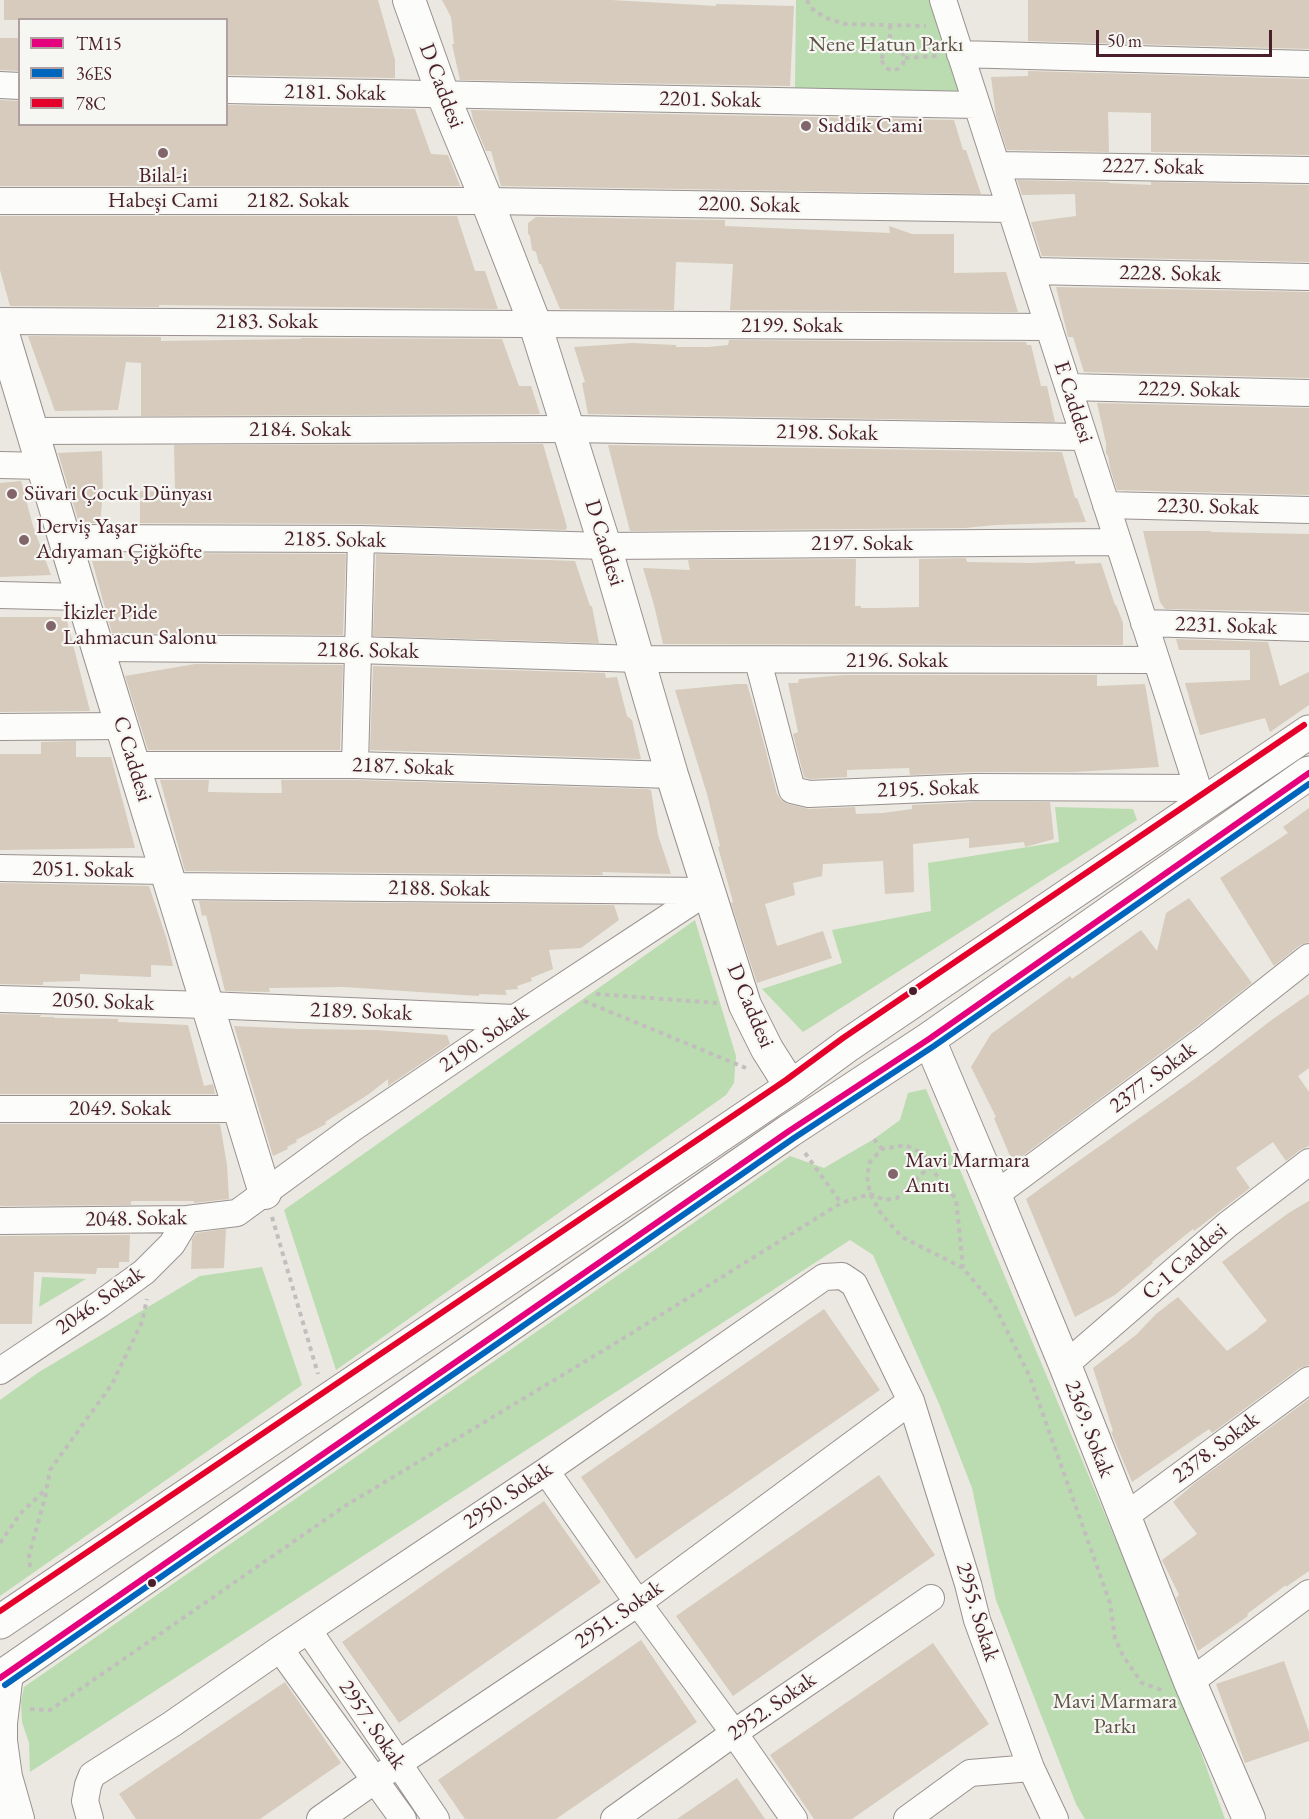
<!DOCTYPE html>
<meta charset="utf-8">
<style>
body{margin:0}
#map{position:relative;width:1309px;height:1819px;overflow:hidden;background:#eae8e0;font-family:"EB Garamond",serif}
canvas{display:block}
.legend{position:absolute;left:18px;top:18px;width:210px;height:108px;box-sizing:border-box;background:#f6f6f2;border:2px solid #b1a0a2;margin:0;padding:8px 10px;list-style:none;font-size:18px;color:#4a1f2b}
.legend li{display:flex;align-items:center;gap:12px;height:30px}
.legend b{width:30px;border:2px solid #b1a0a2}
.scale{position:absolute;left:1096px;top:30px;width:176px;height:27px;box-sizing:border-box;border:3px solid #4a1f2b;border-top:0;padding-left:8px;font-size:18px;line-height:21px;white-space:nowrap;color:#4a1f2b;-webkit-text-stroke:4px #f6f6f2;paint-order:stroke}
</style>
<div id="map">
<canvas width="1309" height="1819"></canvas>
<ul class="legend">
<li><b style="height:8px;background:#e5007d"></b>TM15</li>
<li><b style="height:8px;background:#0065bd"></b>36ES</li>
<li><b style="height:8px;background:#e4002b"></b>78C</li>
</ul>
<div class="scale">50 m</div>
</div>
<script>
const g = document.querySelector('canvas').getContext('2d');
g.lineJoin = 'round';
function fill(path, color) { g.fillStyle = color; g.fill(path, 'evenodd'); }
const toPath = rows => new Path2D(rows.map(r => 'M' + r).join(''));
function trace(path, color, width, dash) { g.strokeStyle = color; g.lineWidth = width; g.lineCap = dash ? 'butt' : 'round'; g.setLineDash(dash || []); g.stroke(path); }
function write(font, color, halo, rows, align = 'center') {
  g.font = font + ' "EB Garamond",serif'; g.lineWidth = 4.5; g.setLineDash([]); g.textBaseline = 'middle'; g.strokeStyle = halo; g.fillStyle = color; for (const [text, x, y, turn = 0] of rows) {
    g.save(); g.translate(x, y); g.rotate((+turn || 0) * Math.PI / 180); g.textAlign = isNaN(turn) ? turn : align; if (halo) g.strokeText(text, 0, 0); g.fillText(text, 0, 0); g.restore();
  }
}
fill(toPath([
 [796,0,931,0,963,92,795,90],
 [1055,807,1133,809,1137,820,803,1032,762,989,842,963,832,930,931,911,928,863,1059,842],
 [695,920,736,1056,734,1083,726,1095,336,1370,284,1210],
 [926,1089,1175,1681,1225,1819,1085,1819,1076,1804,996,1600,972,1488,940,1406,873,1255,850,1240,30,1772,29,1743,22,1722,21,1702,24,1687,790,1156,824,1168,874,1139,900,1120,908,1093],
 [262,1267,302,1385,0,1596,0,1400,39,1372,200,1276],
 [42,1277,86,1279,39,1307]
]), '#badcb0');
fill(toPath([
 [4,0,378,0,395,60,395,78,226,75,226,20,4,20],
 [442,0,611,0,699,5,716,6,716,4,794,6,790,86,460,80,452,44,454,44,451,17],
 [1028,0,1309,0,1309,49,1028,41],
 [0,38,20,38,20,71,0,70],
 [1028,71,1309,79,1309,155,1151,152,1151,113,1108,112,1109,152,1007,150,996,116,991,77,1028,76],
 [0,100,20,101,20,124,226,124,226,105,415,109,431,154,448,155,460,186,0,186],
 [471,110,954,120,963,150,966,150,981,194,501,186,491,151,486,151,473,120],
 [1017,180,1109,182,1109,183,1151,185,1151,182,1309,185,1309,262,1042,256,1031,222,1076,216,1075,194,1022,195],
 [0,216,457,216,475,271,485,271,498,309,159,305,159,307,10,306,0,270],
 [536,217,725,220,725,226,890,233,889,226,912,234,954,234,954,273,1006,272,1018,312,730,310,733,264,676,262,674,310,560,309,541,264,539,264,536,252,532,250,530,236,528,234,528,223],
 [1056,287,1309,292,1309,378,1084,372,1073,337,1068,337],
 [28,336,161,337,161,341,301,339,301,338,502,339,519,386,531,386,540,414,141,416,141,363,126,362,118,410,55,411],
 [729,340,1026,342,1027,345,1031,345,1041,386,1047,386,1055,422,588,414,582,383,585,382,574,347,632,343,676,345,676,347,708,347,728,345],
 [1097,403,1309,408,1309,495,1117,490,1110,468,1108,456,1106,454,1106,443],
 [543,444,567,527,566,530,361,524,140,523,140,491,175,492,174,445],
 [608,445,1062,452,1075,498,1077,498,1086,522,995,525,965,528,630,531],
 [102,451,103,494,100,523,79,523,58,453],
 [21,481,33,526,51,575,0,577,0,483],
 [1143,531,1211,531,1211,532,1309,534,1309,612,1165,609,1160,602],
 [140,553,346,554,343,635,112,633,92,561,140,561],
 [376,554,575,561,590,606,592,606,599,643,373,636],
 [966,558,967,562,1031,563,1075,561,1075,564,1101,563,1115,605,1116,605,1123,623,1123,645,663,644,654,605,643,568,690,570,688,560,856,559,855,606,861,606,861,608,881,608,919,607,919,559],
 [0,617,66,617,90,711,0,712],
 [1176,639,1268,642,1280,686,1309,672,1309,705,1270,732,1265,718,1200,735,1185,683,1250,680,1250,650,1179,650],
 [195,664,343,665,340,750,148,750,125,676],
 [373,666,605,673,606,678,617,677,627,716,632,720,641,759,370,750],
 [844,675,1097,675,1097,686,1145,684,1159,767,1073,772,974,772,910,775,909,768,847,770,847,777,810,779,804,777,793,734,798,732,788,683,798,683,799,679],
 [737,684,747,684,758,721,777,794,781,800,788,804,809,809,855,807,856,814,883,813,912,809,912,805,975,802,1050,802,1054,839,1025,847,1024,842,969,848,969,838,913,844,914,892,885,894,883,861,823,864,822,876,793,883,795,895,765,904,777,946,823,931,832,958,757,983,731,903,733,902,718,847,720,846,707,794,675,690],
 [76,741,76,757,111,757,135,848,0,850,0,754,41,754,41,742],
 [160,780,209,780,208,792,259,793,282,793,281,780,355,780,647,789,651,790,658,835,671,874,602,872,603,875,185,871],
 [1309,808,1309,942,1300,945,1274,966,1220,878,1288,833,1283,827],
 [0,883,149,886,167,940,173,966,151,965,151,977,80,974,80,981,43,982,43,985,0,984],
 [1189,898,1252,983,1196,1027,1013,1163,994,1118,996,1117,971,1067,991,1034,1070,976,1072,979,1141,930,1157,951,1166,913],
 [199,901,614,905,619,920,581,948,549,950,553,969,531,978,532,981,517,986,518,989,505,990,507,995,479,994,479,996,344,987,269,988,270,992,225,991,206,915,202,916],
 [1309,994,1309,1068,1298,1076,1309,1092,1309,1146,1300,1150,1286,1161,1273,1142,1236,1168,1250,1188,1194,1231,1193,1229,1152,1262,1153,1263,1115,1295,1075,1317,1026,1199,1063,1172,1196,1078,1273,1019],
 [0,1014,41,1015,40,1017,54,1017,54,1018,118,1019,118,1022,188,1025,204,1086,213,1084,215,1094,0,1094],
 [234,1026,300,1029,376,1030,447,1035,450,1044,388,1086,388,1079,369,1094,325,1122,326,1124,296,1140,297,1142,287,1147,288,1149,273,1156],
 [0,1124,220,1124,227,1165,229,1199,194,1203,194,1201,131,1201,131,1205,0,1206],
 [1309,1201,1309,1365,1300,1368,1212,1433,1209,1429,1132,1482,1111,1432,1113,1431,1093,1368,1136,1335,1156,1314,1178,1297,1227,1351,1258,1329,1258,1328,1267,1321,1222,1262,1290,1212],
 [226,1229,224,1268,191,1269,192,1239,196,1233],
 [130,1235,129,1262,119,1262,119,1268,97,1268,96,1274,34,1272,32,1324,0,1324,0,1236],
 [824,1309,880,1390,636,1559,581,1477],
 [1309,1399,1309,1571,1286,1587,1286,1585,1247,1614,1248,1616,1198,1651,1176,1598,1179,1595,1162,1560,1197,1534,1173,1502,1195,1483],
 [879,1475,935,1555,733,1696,676,1616],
 [544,1501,601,1582,399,1723,342,1642],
 [641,1640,697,1722,556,1819,465,1819,438,1780],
 [933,1643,989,1724,852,1819,814,1819,770,1755],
 [1284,1661,1309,1732,1309,1741,1245,1763,1216,1684],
 [285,1682,341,1763,260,1819,136,1819,119,1794],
 [737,1778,765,1819,677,1819]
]), '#d6cbbc');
const minor = toPath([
 [943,0,1203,804],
 [960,54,1309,64],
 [0,85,20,86],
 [226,90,977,105],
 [997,165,1309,170],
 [0,201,487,201,1010,209],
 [1032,271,1309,277],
 [0,321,1049,327],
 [1068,387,1309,393],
 [31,431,569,429,1084,437],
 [0,465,43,466],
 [1106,505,1309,510],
 [64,538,361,539,605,546,1118,542],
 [0,595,82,597],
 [1144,623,1309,628],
 [97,648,357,650,638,659,1156,660],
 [758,661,792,790,809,794,975,787,1198,788],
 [0,727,121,726],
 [134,765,355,765,672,775],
 [355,765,361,539],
 [0,868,166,871],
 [170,886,708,891],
 [0,999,207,1005,515,1018],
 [0,1109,239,1109],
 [995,1195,1205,1039,1309,957],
 [0,1221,187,1219,237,1213,353,1128,515,1018,708,891],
 [1065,1365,1227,1225,1309,1162],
 [0,1371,100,1304,144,1272,172,1244,187,1219],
 [546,1471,638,1603,734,1733,794,1819],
 [1124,1517,1309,1380],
 [309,1631,436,1819],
 [280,1649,403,1819],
 [1190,1682,1309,1593],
 [90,1819,85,1801,88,1785,92,1775,172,1724,280,1649,546,1471,824,1277,842,1276,854,1284,911,1401,968,1584,977,1620,1031,1768,1055,1819],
 [320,1819,398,1764,638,1603,911,1401],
 [614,1819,734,1733,931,1598],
 [907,1819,970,1773,1031,1768]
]);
const tertiary = toPath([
 [409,0,443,95,487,201,535,324,605,546,672,775,745,1005,767,1049,791,1087],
 [0,324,82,597,265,1193],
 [929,1039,995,1195,1065,1365,1190,1682,1249,1819],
 [7,1673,1,1723,1,1741,6,1777,18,1819]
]);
const primary = toPath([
 [0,1622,791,1087,848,1045,1309,732],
 [0,1678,789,1131,929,1039,1309,773],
 [0,1818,1,1819]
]);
trace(minor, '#99918f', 28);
trace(tertiary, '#99918f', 34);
trace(primary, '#99918f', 35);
trace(toPath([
 [807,0,811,8,826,18,845,24,926,26],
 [890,25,890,48],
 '882 59a11 11 0 1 1 22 0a11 11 0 1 1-22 0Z',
 [905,58,937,56],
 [596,994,717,1003],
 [584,1001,746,1068],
 [874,1139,882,1149],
 [805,1153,841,1203],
 [931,1165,920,1152,905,1145,882,1149,870,1162,867,1176,870,1194,882,1215,902,1237,963,1268,994,1305,1029,1375,1110,1603,1115,1638,1123,1656,1142,1683,1164,1691],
 [929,1166,956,1199,963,1268],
 [272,1217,318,1374],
 [0,1543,20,1514,46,1489],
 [30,1567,29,1555,45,1498,50,1470,112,1384,142,1322,147,1299],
 [30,1709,50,1710,345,1506,614,1344,841,1203,870,1194,885,1200,897,1198,931,1165,955,1164]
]), '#c3bebe', 4, [4.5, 4.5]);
trace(minor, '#fcfcfa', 26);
trace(tertiary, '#fcfcfa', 32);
trace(primary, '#fcfcfa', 33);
trace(toPath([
 [0,1678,789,1131,929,1039,1309,773]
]), '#e5007d', 6);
trace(toPath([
 [5,1685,794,1138,934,1046,1309,784]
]), '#0065bd', 6);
trace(toPath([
 [0,1611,786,1080,843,1038,1304,725]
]), '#e4002b', 6);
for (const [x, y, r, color] of [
 [806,126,6,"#82656a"],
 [163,153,6,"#82656a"],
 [12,494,6,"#82656a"],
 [24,540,6,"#82656a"],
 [51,626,6,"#82656a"],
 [913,991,5,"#4a1f2b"],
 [893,1174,6,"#82656a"],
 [152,1583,5,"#4a1f2b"]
]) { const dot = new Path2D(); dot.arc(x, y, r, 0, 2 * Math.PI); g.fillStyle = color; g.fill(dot); trace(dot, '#f6f6f2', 2); }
write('22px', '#605547', '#f6f6f2', [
 ["Nene Hatun Parkı",886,45],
 ["Mavi Marmara",1115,1702],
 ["Parkı",1115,1727]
]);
write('22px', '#4a1f2b', '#f6f6f2', [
 ["D Caddesi",441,86,69],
 ["2181. Sokak",335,93,1],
 ["2201. Sokak",710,100,1],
 ["2227. Sokak",1153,167,1],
 ["2182. Sokak",298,201],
 ["2200. Sokak",749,205,1],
 ["2228. Sokak",1170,274,1],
 ["2183. Sokak",267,322],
 ["2199. Sokak",792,326],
 ["2229. Sokak",1189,390,1],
 ["E Caddesi",1073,402,72],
 ["2184. Sokak",300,430],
 ["2198. Sokak",827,433,1],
 ["2230. Sokak",1208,507,1],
 ["2185. Sokak",335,540,1],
 ["D Caddesi",604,543,73],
 ["2197. Sokak",862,544],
 ["2231. Sokak",1226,626,2],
 ["2186. Sokak",368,651,1],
 ["2196. Sokak",897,661],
 ["C Caddesi",132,759,73],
 ["2187. Sokak",403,767,2],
 ["2195. Sokak",928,789,-2],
 ["2051. Sokak",83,870,1],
 ["2188. Sokak",439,889,1],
 ["2050. Sokak",103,1002,2],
 ["D Caddesi",750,1006,67],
 ["2189. Sokak",361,1012,2],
 ["2190. Sokak",484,1039,-34],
 ["2377. Sokak",1153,1078,-37],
 ["2049. Sokak",120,1109],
 ["2048. Sokak",136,1219,-1],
 ["C-1 Caddesi",1185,1262,-41],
 ["2046. Sokak",100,1301,-35],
 ["2369. Sokak",1089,1429,69],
 ["2378. Sokak",1216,1448,-37],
 ["2950. Sokak",508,1496,-34],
 ["2955. Sokak",977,1612,73],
 ["2951. Sokak",619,1615,-35],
 ["2952. Sokak",772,1707,-35],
 ["2957. Sokak",372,1725,56]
]);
write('22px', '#4a1f2b', '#f6f6f2', [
 ["Sıddık Cami",818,126],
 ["Bilal-i",163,176,"center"],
 ["Habeşi Cami",163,201,"center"],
 ["Süvari Çocuk Dünyası",24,494],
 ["Derviş Yaşar",36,527],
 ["Adıyaman Çiğköfte",36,552],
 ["İkizler Pide",63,613],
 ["Lahmacun Salonu",63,638],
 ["Mavi Marmara",905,1161],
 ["Anıtı",905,1186]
], 'left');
</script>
